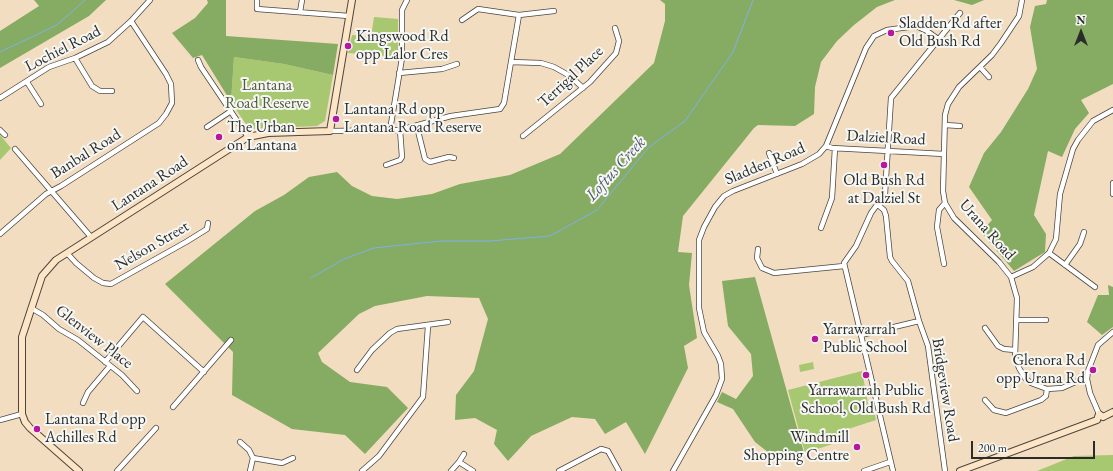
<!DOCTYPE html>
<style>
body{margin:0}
#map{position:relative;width:1113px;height:471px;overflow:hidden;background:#f3ddc0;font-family:"EB Garamond",serif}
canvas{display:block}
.north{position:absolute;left:1061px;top:12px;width:40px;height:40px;-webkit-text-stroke:3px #f6f6f2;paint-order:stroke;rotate:0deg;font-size:11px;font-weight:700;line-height:16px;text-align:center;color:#2b2b2b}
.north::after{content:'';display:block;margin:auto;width:14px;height:18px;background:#2b2b2b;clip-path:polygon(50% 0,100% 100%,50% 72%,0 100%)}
.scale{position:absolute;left:971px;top:441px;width:124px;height:18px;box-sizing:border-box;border:2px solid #2b2b2b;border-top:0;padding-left:5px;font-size:12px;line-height:14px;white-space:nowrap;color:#2b2b2b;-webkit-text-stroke:3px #f6f6f2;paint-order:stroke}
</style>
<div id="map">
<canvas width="1113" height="471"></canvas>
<div class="north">N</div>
<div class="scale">200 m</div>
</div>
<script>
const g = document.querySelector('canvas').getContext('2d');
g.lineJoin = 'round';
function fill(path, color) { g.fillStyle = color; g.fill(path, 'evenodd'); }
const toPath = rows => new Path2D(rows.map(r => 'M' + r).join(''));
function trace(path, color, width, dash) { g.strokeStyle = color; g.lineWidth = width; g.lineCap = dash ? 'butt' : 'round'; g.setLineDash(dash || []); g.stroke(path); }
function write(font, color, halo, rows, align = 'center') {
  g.font = font + ' "EB Garamond",serif'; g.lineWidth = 4; g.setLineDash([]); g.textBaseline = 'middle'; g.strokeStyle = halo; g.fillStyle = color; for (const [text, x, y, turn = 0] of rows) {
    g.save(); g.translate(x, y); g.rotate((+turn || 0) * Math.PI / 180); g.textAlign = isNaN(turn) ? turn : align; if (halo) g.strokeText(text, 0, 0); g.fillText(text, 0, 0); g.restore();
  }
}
fill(toPath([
 [374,17,398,19,398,57,348,53,352,35,371,37],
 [234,57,284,64,333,75,325,121,317,126,249,129,231,102],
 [0,135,11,148,0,160],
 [813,362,814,369,800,372,799,365],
 [862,371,870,414,875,415,876,420,842,431,845,440,805,453,788,390],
 [1113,455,1113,471,1037,471,1074,456]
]), '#a7c770');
fill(toPath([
 [34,0,106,0,89,16,0,68,0,31,39,6],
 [207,0,226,0,226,36,338,44,333,75,284,64,234,57,231,102,202,55,193,58,172,33,195,18,208,3],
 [660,0,895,0,877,7,854,25,837,41,821,62,815,87,814,114,795,126,758,125,754,128,683,216,678,252,692,253,689,285,697,338,684,346,688,368,645,454,626,422,605,434,595,419,572,417,531,436,508,461,494,444,497,430,475,418,455,420,456,395,474,371,488,319,479,298,427,296,375,306,359,314,318,353,322,362,350,382,387,387,408,408,365,454,345,435,292,429,232,395,233,352,165,284,255,211,284,195,309,177,337,172,352,186,372,196,397,199,432,194,460,184,510,175,560,154,654,63,665,21,665,4],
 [954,0,984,0,972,5],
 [1047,0,1113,0,1113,84,1081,100,1089,113,1075,129,1062,157,1048,151,1034,215,1046,234,1045,252,1014,271,981,232,992,220,969,187,984,153,1001,132,1028,89,1037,69,1030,27,1035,6,1046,4],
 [755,277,804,453,786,459,781,451,769,453,755,442,733,409,717,402,722,392,736,399,753,376,751,354,728,326,722,281],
 [1108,285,1113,287,1113,327,1102,335,1087,322,1098,295,1109,295]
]), '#85ac62');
trace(toPath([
 [0,52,57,25,85,0],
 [311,278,344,259,374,248,441,241,490,241,550,236,597,210,648,148,685,121,733,52,753,0]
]), '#80afea', 1);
const street = toPath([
 [257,0,257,9,349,16],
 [1022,0,1019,16,1001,43,992,55,959,87,948,104,945,115,943,191,945,203,954,218,999,262,1011,277,1017,298,1015,357,1019,368,1025,378,1031,383,1047,389,1062,388,1080,380,1087,379],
 [300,12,302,0],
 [462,20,478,9,519,15],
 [75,58,92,86,100,91,112,91],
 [198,60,201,67,248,137],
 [511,62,541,63,554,67,570,76,583,88],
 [980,67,989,77],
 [399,73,442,69,457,64],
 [27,82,41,104],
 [0,98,49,67,75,58,108,42,131,21,150,0],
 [945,125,960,126],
 [207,127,231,111],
 [417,127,425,159,430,162,449,157,454,158],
 [0,130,5,135],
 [390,130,402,58,402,10,407,0],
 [330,131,400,130,451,116,500,109,504,103,519,15,554,11],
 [523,136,590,82,616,53,619,41,615,28],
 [826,146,832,148,944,154],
 [15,149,91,237],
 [769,153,777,174],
 [386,165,400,160,402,157,400,130],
 [1113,183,1113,194],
 [878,205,884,210,886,216,890,257,892,261,908,281,919,321,928,346,945,471],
 [821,228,832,198,835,148],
 [0,234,46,194,61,186,159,123,166,114,172,103,171,84,166,74,131,21],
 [758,249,757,258,762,268,774,273,844,266],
 [67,253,76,263,94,278,103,283,111,284,186,242,207,229,208,223],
 [1049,253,1095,287],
 [944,264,937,227,939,210,945,203],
 [1065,265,1080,244,1084,232],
 [1011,277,1033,267,1049,253,1056,239,1060,194,1073,149,1078,140,1093,121,1113,110],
 [31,308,43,315,59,329,78,340,122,375,137,391],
 [1017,320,1046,320],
 [985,328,998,346,1004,349,1015,350],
 [861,335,919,321],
 [105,362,143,317,204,372],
 [357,370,372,350,390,333,397,329,448,322],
 [985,400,994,410,1006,413,1041,400,1046,396,1047,389],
 [83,403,88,392,110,366],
 [173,407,231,340],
 [1099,414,1090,393,1087,379,1088,371,1098,345,1113,332],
 [0,420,22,414],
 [240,442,249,450,253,458,250,471],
 [253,458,282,463,293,458],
 [459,462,464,454],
 [117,471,156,428],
 [362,471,379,456,423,397,428,326],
 [451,471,459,462,473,471],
 [559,471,601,449,608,451,619,471],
 [673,471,716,395,722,379,721,364,718,356,704,332,699,308,699,240,704,227,715,207,724,196,733,191,802,164,819,154,826,146,866,48,874,36,887,30,916,26,927,31,938,39],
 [864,471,890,462],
 [893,471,844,263,856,246,871,213,885,194,891,98,960,13]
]);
const secondary = toPath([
 [1103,417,1113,412],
 [1097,420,1099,414,1103,417],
 [79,471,30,428,25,422,22,414,22,337,42,276,56,260,248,137,268,133,330,131,352,0],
 [960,471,1097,420]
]);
trace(street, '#494641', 6);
trace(secondary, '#494641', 8);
trace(street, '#fff', 4.5);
trace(secondary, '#fde5c5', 6);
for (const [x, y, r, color] of [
 [891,33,4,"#b5179e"],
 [348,46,4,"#b5179e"],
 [336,119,4,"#b5179e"],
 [219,137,4,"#b5179e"],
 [884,165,4,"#b5179e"],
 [815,339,4,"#b5179e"],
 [1093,370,4,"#b5179e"],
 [866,375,4,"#b5179e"],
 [37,429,4,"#b5179e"],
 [857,447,4,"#b5179e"]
]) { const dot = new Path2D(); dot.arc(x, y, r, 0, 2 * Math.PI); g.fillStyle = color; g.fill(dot); trace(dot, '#f6f6f2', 1.5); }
write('16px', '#2b2b2b', '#f6f6f2', [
 ["Sladden Rd after",899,24],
 ["Old Bush Rd",899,42],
 ["Kingswood Rd",356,37],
 ["opp Lalor Cres",356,55],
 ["Lantana Rd opp",344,110],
 ["Lantana Road Reserve",344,128],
 ["The Urban",227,128],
 ["on Lantana",227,146],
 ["Old Bush Rd",884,181,"center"],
 ["at Dalziel St",884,199,"center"],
 ["Yarrawarrah",823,330],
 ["Public School",823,348],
 ["Glenora Rd",1085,361,"right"],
 ["opp Urana Rd",1085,379,"right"],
 ["Yarrawarrah Public",866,391,"center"],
 ["School, Old Bush Rd",866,409,"center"],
 ["Lantana Rd opp",45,420],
 ["Achilles Rd",45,438],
 ["Windmill",849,438,"right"],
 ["Shopping Centre",849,456,"right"]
], 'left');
write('16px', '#2b2b2b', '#f6f6f2', [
 ["Lochiel Road",63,49,-27],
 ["Terrigal Place",571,77,-43],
 ["Dalziel Road",886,138,3],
 ["Banbal Road",86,154,-32],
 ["Sladden Road",765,164,-23],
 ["Lantana Road",150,184,-33],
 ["Urana Road",987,230,48],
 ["Nelson Street",152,246,-30],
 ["Glenview Place",94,337,38],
 ["Bridgeview Road",945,390,81]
]);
write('16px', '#505a40', '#f6f6f2', [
 ["Lantana",267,86],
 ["Road Reserve",267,104]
]);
write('italic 17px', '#49596e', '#f6f6f2', [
 ["Loftus Creek",616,169,-48]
]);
</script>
